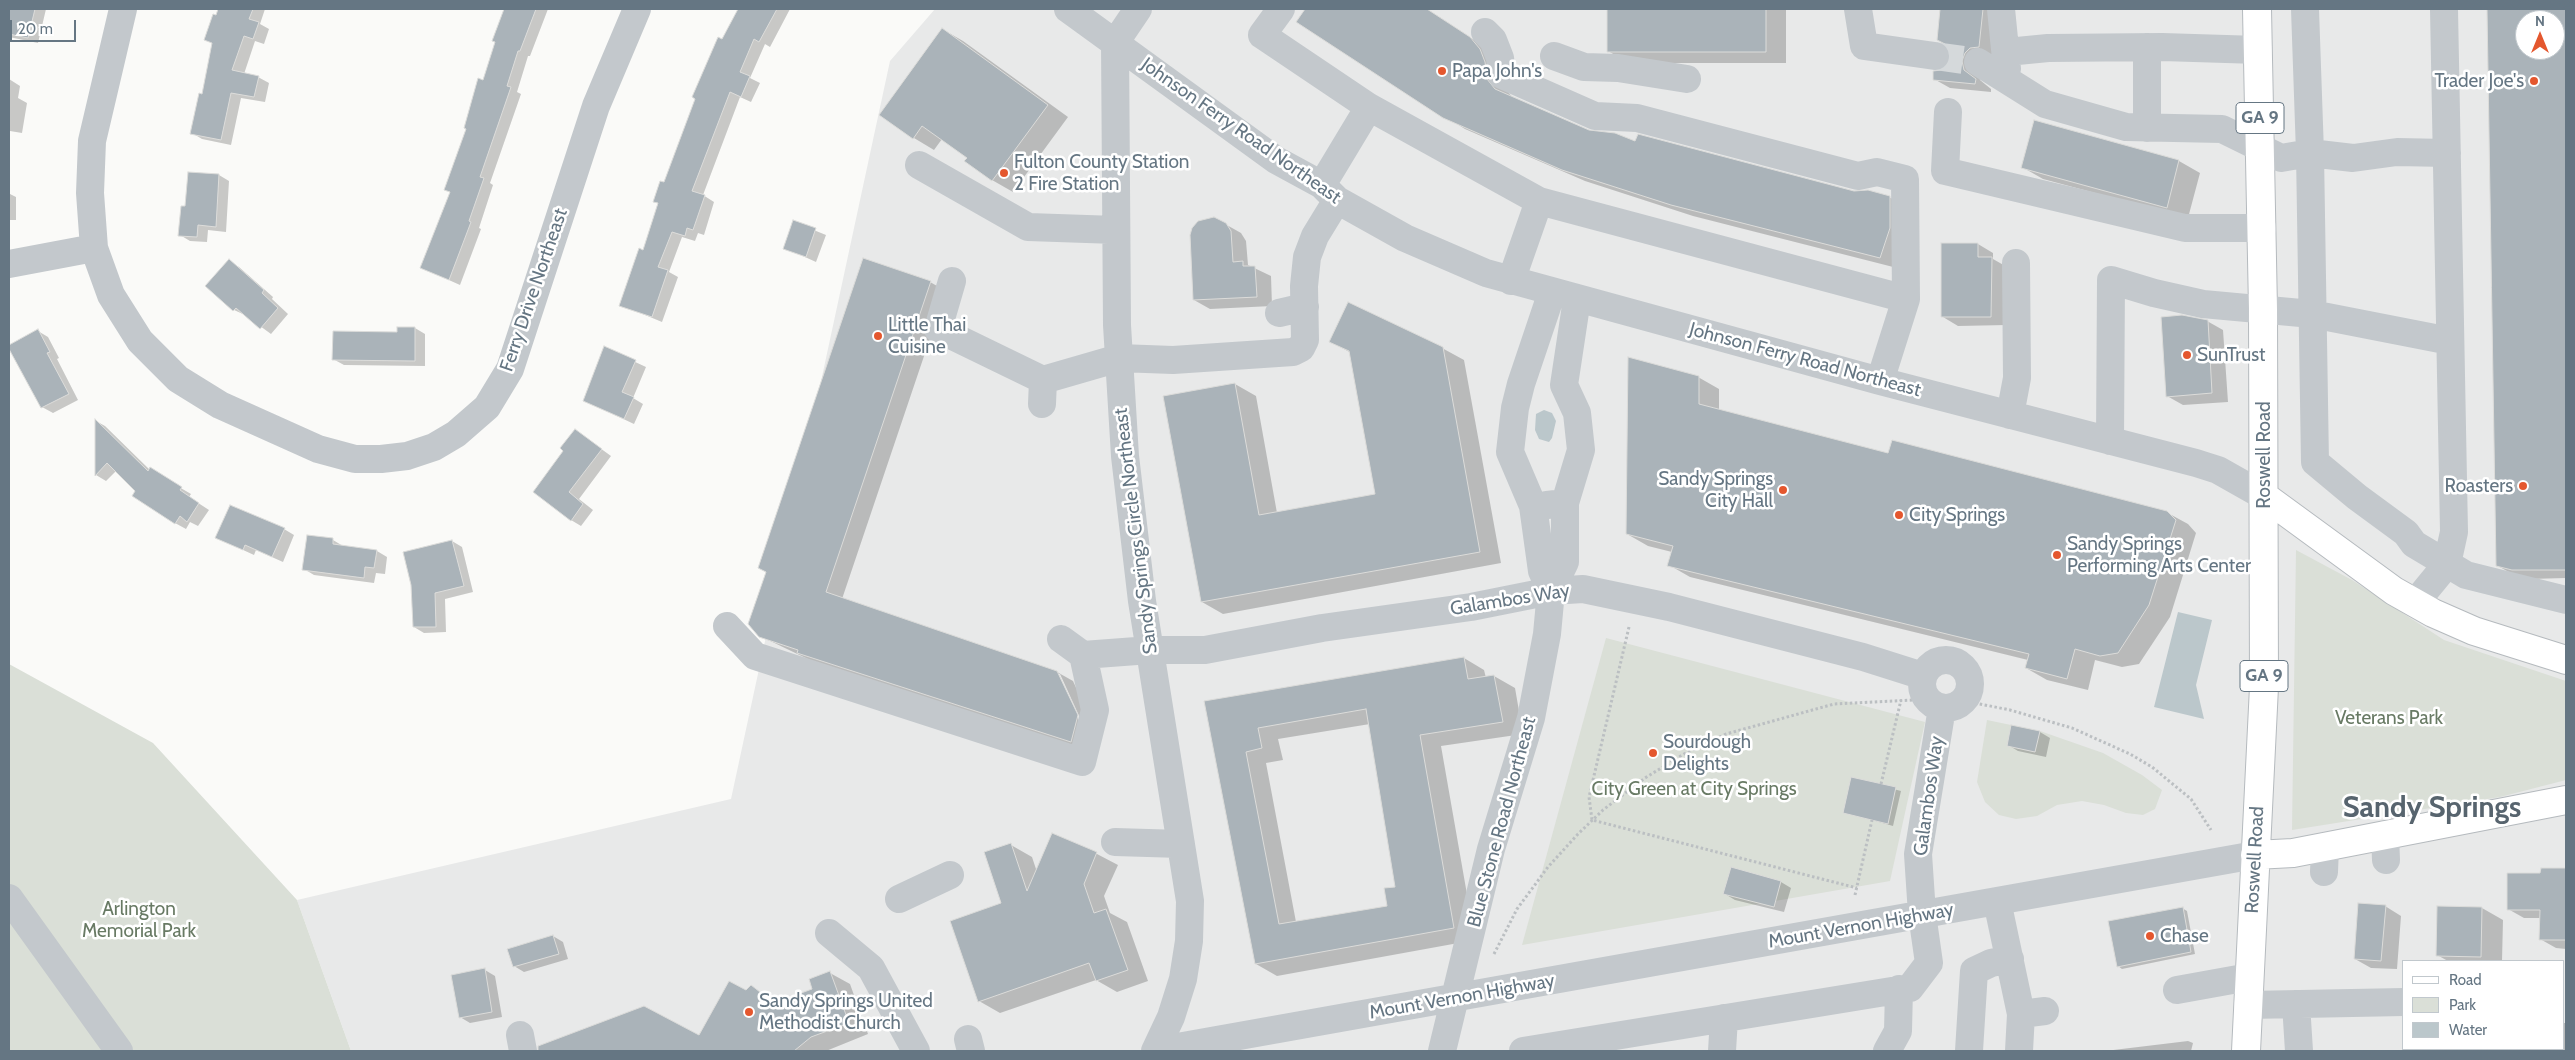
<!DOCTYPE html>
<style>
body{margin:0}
#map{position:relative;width:2575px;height:1060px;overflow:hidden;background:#fafaf8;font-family:Cabin,sans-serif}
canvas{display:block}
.frame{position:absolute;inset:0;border:10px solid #657683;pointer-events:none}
.legend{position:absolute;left:2402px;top:960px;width:162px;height:90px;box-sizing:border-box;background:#fff;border:1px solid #c1c8cd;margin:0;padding:6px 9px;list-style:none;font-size:15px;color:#657683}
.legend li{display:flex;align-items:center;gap:10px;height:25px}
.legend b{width:25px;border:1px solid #c1c8cd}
.north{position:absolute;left:2515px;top:10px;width:50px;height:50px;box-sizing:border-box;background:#fff;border:1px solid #c1c8cd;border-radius:50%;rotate:0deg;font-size:14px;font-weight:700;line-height:20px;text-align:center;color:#657683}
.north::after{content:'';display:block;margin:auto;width:18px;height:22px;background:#e4572e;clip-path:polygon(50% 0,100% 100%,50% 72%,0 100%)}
.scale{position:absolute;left:10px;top:20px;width:66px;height:22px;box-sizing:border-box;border:2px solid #657683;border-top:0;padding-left:6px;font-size:15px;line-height:18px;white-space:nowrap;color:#657683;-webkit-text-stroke:4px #fff;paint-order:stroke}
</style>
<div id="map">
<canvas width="2575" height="1060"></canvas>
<div class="frame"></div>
<ul class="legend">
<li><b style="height:6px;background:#fff"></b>Road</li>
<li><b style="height:14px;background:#dadfd7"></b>Park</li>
<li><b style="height:14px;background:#bbc7cb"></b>Water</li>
</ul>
<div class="north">N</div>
<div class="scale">20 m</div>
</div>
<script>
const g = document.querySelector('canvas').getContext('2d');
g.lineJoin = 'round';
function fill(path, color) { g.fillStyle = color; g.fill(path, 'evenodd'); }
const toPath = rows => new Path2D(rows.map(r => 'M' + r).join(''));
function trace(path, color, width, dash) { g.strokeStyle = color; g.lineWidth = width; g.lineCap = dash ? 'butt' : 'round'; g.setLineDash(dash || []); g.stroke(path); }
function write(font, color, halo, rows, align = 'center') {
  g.font = font + ' Cabin,sans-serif'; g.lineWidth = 5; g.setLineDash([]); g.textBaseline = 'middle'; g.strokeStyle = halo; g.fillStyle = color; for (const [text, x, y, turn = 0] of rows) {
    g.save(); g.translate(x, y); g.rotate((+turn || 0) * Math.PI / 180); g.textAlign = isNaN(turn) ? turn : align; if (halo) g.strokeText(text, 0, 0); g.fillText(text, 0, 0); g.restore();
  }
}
fill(toPath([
 [935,9,2566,9,2566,1051,351,1051,297,900,731,799,890,61],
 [2525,20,2555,20,2555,50,2525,50],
 [2404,961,2564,961,2564,1049,2404,1049]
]), '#e8e9e9');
fill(toPath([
 [2296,550,2352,580,2444,640,2566,681,2566,780,2500,797,2292,830],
 [1606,638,1925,722,1890,881,1522,945],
 [9,664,153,743,297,900,351,1051,9,1051],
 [1987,720,2011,725,2007,746,2035,752,2040,731,2103,753,2142,775,2162,790,2155,809,2143,815,2126,813,2104,805,2082,801,2057,805,2037,816,2016,819,1999,815,1985,802,1977,782]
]), '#dadfd7');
fill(toPath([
 [1544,410,1552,413,1556,421,1552,438,1549,442,1539,439,1535,430,1536,414],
 [2178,612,2212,620,2196,685,2204,719,2154,707]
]), '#bbc7cb');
fill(toPath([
 [9,9,46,9,38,43,9,37],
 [220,9,265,9,260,24,269,29,264,44,255,41,244,74,258,77,269,83,265,102,241,98,231,145,202,139,192,133,203,96,213,44,206,40],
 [505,9,548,9,530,56,528,56,517,92,521,94,490,183,493,185,479,228,481,229,460,285,422,268,451,192,496,42,493,40],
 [739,9,790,9,770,47,765,44,750,78,760,83,751,102,740,97,703,195,714,202,704,235,698,233,695,241,682,237,669,272,678,277,662,322,621,305,644,251,665,184,722,40],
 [1307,9,1427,9,1491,51,1508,92,1513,98,1589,132,1854,192,1889,197,1910,209,1901,269,1693,216,1585,181,1465,129,1298,22],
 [1608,9,1786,9,1786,63,1629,63,1608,51],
 [1941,9,1990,9,1995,55,1978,72,1980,80,1991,89,1991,92,1950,88,1934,79,1948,67,1952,59,1950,49,1938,40],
 [2488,9,2566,9,2566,578,2529,579,2514,575,2498,566],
 [2525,20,2555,20,2555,50,2525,50],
 [942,29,963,41,1068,117,1013,192,992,180,969,157,942,139,934,150,914,138],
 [9,79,20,86,18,98,27,103,22,133,10,131,10,194,16,197,16,220,9,220],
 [2034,122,2179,161,2200,173,2188,218,2043,179,2022,167],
 [219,175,229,181,226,232,208,230,207,242,190,241,180,235,187,207],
 [794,222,826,235,816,262,785,248],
 [1225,224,1241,233,1246,241,1248,265,1271,276,1272,306,1210,309,1194,300],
 [1978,244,1993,253,1993,259,2007,267,2007,325,1958,326,1943,317],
 [229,261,239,267,273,297,272,299,288,314,271,334,245,315,234,310],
 [930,282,946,291,842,599,1057,672,1073,681,1093,725,1087,750,814,662,760,636],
 [1058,674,1060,674,1081,720,1079,721],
 [2207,321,2223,330,2228,402,2183,405,2167,396],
 [415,328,425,334,425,366,344,365,333,359],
 [38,331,48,337,59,358,57,359,78,400,53,413,42,407,9,346],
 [1330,341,1442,348,1464,360,1501,563,1223,614,1202,602,1235,384,1256,396,1277,513,1377,495,1351,353],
 [605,348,646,367,633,398,643,404,634,424,585,401],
 [1698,377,1719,389,1719,411,1889,455,2166,512,2188,524,2196,533,2170,617,2139,664,2122,667,2095,660,2088,690,2047,680,2026,668,2028,660,1690,577,1669,565,1672,552,1648,546,1627,534],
 [96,421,105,426,150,470,191,494,189,497,209,510,198,526,190,522,186,529,175,523,136,491,116,471,106,481,96,475],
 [575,430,611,456,579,499,593,510,581,526,571,520,565,451],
 [284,529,294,535,283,562,256,550,254,555,217,538],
 [333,540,343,546,377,551,387,557,385,574,376,573,374,583,314,575,304,569],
 [452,541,462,547,473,592,445,599,446,632,424,633,414,627,413,585],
 [1464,658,1484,670,1486,678,1494,676,1515,688,1523,734,1441,746,1475,940,1277,976,1256,964,1205,702],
 [1370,724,1396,888,1388,907,1296,922,1266,763,1283,760,1278,739],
 [2012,726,2040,732,2050,738,2046,757,2018,751,2008,745],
 [1852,778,1901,791,1893,826,1844,812],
 [1052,835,1097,854,1118,865,1104,896,1110,913,1127,922,1148,981,1117,992,1096,980,1000,1013,979,1001,1002,904,1011,845,1032,857,1037,872],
 [2542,869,2566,870,2566,949,2556,948,2540,939,2541,918,2524,918,2508,909,2542,875],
 [1781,882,1791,888,1784,912,1735,900,1725,894],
 [2385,906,2401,916,2397,969,2371,968,2355,959],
 [2182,908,2187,911,2195,954,2122,969,2118,966],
 [2438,908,2482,908,2503,920,2502,961,2448,961,2437,955],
 [553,936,563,942,568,959,524,972,514,966],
 [485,970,495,976,502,1017,470,1023,460,1017],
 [830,973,850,984,868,1034,826,1051,544,1051,542,1046,700,1037,751,987,777,1003,814,990],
 [2564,1023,2566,1023,2566,1051,2562,1051,2562,1049,2564,1049],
 [2188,1041,2193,1043,2191,1051,2105,1051]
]), '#0003');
const building = toPath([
 [9,9,35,9,28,38,9,34,9,9],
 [218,9,253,9,249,19,259,22,253,39,244,36,232,70,259,76,254,97,231,93,221,140,190,134,199,93,202,94,212,43,204,40,213,14,216,15,218,9],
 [504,9,536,9,520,51,518,51,507,86,511,87,480,177,484,178,469,221,471,222,449,280,420,268,450,192,444,190,466,129,464,128,478,78,483,80,495,42,492,41,504,9],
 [738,9,777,9,759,42,754,39,740,72,750,76,741,97,730,92,692,191,705,195,693,230,687,228,685,236,672,232,658,267,668,270,652,317,619,306,639,248,643,250,658,203,653,202,660,181,664,182,695,99,692,97,718,37,722,39,738,9],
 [1305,9,1427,9,1470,37,1480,49,1485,62,1486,70,1481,76,1487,79,1495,89,1589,130,1615,133,1635,141,1638,134,1854,191,1868,190,1890,196,1890,228,1880,258,1671,205,1562,170,1443,118,1296,22,1305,9],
 [1607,9,1766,9,1766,52,1607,52,1607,9],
 [1940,9,1983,9,1979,47,1970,48,1965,53,1962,61,1964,70,1976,79,1975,84,1933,80,1933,71,1941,70,1947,66,1950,58,1949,50,1945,44,1937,40,1940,9],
 [2487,9,2566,9,2566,570,2512,570,2496,566,2487,9],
 [2525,20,2555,20,2555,50,2525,50,2525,20],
 [942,28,1048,105,992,181,964,161,967,158,922,126,913,139,879,115,942,28],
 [2034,120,2179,160,2167,208,2021,168,2034,120],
 [188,172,219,174,216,227,198,225,197,237,178,236,181,206,185,206,188,172],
 [1214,217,1226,223,1231,231,1233,262,1243,261,1243,266,1255,266,1257,297,1193,300,1190,235,1192,228,1198,221,1214,217],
 [793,220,816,228,806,257,783,249,793,220],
 [1941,243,1978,243,1978,257,1992,257,1991,317,1941,317,1941,243],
 [863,258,931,281,826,592,1057,671,1078,715,1071,742,797,653,798,650,759,637,748,624,766,572,758,568,863,258],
 [229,259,264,290,262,293,278,308,260,329,236,308,233,311,205,286,229,259],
 [1348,302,1443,347,1480,552,1201,602,1163,396,1235,383,1259,515,1375,494,1349,351,1329,342,1348,302],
 [2182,315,2208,320,2212,393,2166,397,2161,317,2182,315],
 [397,327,415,327,415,361,332,360,333,331,397,332,397,327],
 [38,329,50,352,47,353,69,394,41,408,9,349,9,345,38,329],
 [604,346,636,360,622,392,634,397,624,419,583,401,604,346],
 [1628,357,1699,376,1699,404,1888,453,1892,440,2167,511,2176,520,2149,605,2118,653,2100,656,2075,649,2067,679,2025,668,2029,654,1667,566,1673,546,1626,534,1628,357],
 [95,419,148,471,150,467,182,487,180,490,199,503,187,522,180,516,175,524,132,496,135,491,107,463,95,476,95,419],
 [575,429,602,449,569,492,583,504,571,521,533,492,563,451,560,448,575,429],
 [230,505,285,528,272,557,245,545,243,550,215,538,230,505],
 [307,535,333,538,333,544,377,550,374,568,365,567,364,578,302,570,307,535],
 [452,540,464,586,435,593,436,627,413,627,411,585,403,552,452,540],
 [1464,657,1468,679,1494,675,1503,722,1420,735,1454,928,1255,964,1204,701,1464,657],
 [1366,709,1395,887,1384,888,1387,906,1279,924,1246,752,1262,748,1258,728,1366,709],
 [2011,725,2040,731,2035,752,2007,746,2011,725],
 [1851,777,1896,787,1888,824,1843,813,1851,777],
 [1052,833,1097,852,1084,884,1094,913,1106,909,1128,970,1096,981,1089,963,978,1002,950,921,1001,903,984,852,1011,843,1027,891,1052,833],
 [1731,867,1781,881,1774,907,1723,894,1731,867],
 [2541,868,2566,868,2566,940,2539,940,2540,910,2507,910,2507,873,2540,873,2541,868],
 [2358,903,2386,905,2381,961,2354,959,2358,903],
 [2437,906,2482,907,2481,957,2436,956,2437,906],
 [2183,907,2191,952,2117,967,2108,921,2183,907],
 [553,935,559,954,513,967,507,949,553,935],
 [485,968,492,1012,459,1018,451,975,485,968],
 [830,971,849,1023,811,1037,794,1051,538,1051,538,1046,644,1006,699,1035,729,981,746,990,751,985,774,1003,812,989,809,979,830,971]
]);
fill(building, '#aab3b9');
trace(building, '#dcdcda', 1);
trace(toPath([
 [1935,56,1978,62]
]), '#d5d9db', 28, [28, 14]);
const major = toPath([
 [2264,496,2394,591,2433,613,2474,631,2566,660],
 [2255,855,2293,853,2566,800],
 [2246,1051,2264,687,2263,309,2257,9]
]);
trace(major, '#b5babe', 30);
trace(toPath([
 [1629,627,1589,797,1592,820,1857,888],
 [1965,701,2010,710,2072,728,2130,754,2152,767,2191,799,2211,830],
 [1881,784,1901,700],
 [1855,895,1872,820],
 [1494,954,1517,909,1548,867,1578,834,1603,810,1645,778,1684,754,1726,734,1834,704,1914,700]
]), '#bbbfc2', 3, [2.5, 2.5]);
trace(toPath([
 [123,9,92,141,90,193,94,248,111,295,140,341,178,379,220,405,318,449,355,459,381,459,407,456,434,447,456,434,487,407,510,369,596,106,637,9],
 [1068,9,1276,160,1322,185,1337,200,1405,238,1486,273,1880,381,2196,463,2218,470,2264,496],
 [1138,9,1115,43,1117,325,1125,456,1142,601,1190,901,1189,941,1183,979,1171,1017,1155,1051],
 [1281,9,1262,35,1369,107,1539,201,1906,299],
 [1858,9,1864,46,1935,56],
 [2001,9,2007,69],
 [2305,9,2310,153,2315,462,2357,497,2406,533,2414,544,2466,575,2566,600],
 [1485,32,1493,40,1500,58,1502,75,1595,116,1637,118,1858,176,1877,172,1905,179,1906,299,1880,381],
 [2147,47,2147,128],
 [2007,52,2048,48,2162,47,2258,50],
 [1554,56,1584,67,1618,68,1687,79],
 [1978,62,2045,104,2126,127,2222,129,2281,158,2310,153,2353,158,2397,152,2447,153],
 [1948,112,1945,171,2185,228,2262,228],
 [919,165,1028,227,1116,230],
 [1322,185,1369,107],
 [9,264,94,248],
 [952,281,938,329,1043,380,1119,358,1173,360,1293,352,1301,348,1305,340,1304,286,1307,257,1315,236,1337,200],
 [1511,281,1539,201],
 [1279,313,1305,307],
 [1042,404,1043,380],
 [2010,415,2017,378,2016,263],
 [2110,441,2111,280,2154,293,2203,304,2312,314,2450,341],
 [1547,505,1565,503,1581,450,1577,413,1564,385,1577,299],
 [1551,591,1542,571,1533,506,1510,452,1515,408,1521,384,1552,292],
 [2415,603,2447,564,2454,532,2444,9],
 [727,626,755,656,1082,762,1095,710,1083,655],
 [1061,639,1083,655,1150,650,1205,650,1322,628,1471,607,1551,591,1583,589,1669,607,1863,657,1923,676],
 '1922 684a24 24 0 1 1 48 0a24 24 0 1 1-48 0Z',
 [2385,835,2386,860],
 [1115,842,1181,844],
 [2324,872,2325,847],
 [9,898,119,1051],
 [899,899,950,875],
 [1997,901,2021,1014,2045,1011],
 [829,933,871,968,916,1051],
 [2177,990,2249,977],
 [2296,1004,2299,1051],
 [2248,1005,2404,1002],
 [520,1035,523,1051],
 [968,1039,971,1051],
 [1155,1051,2255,855],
 [1442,1051,1491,849,1531,718,1547,634,1551,591,1565,562,1565,503],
 [1523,1051,1910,988,1929,963,1922,914,1918,854,1942,708],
 [1722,1051,1724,1018],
 [1887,1051,1898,1031,1899,989],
 [1969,1051,1974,971,1991,963,2010,959],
 [2019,1051,2021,1014],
 [2543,1051,2543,1049]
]), '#c3c8cc', 28);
trace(major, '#fff', 28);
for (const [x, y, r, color] of [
 [1442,71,5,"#e4572e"],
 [2534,81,5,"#e4572e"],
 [1004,173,5,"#e4572e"],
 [878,336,5,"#e4572e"],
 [2187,355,5,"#e4572e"],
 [2523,486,5,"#e4572e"],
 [1783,490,5,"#e4572e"],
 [1899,515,5,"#e4572e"],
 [2057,555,5,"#e4572e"],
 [1653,753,5,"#e4572e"],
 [2150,936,5,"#e4572e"],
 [749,1012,5,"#e4572e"]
]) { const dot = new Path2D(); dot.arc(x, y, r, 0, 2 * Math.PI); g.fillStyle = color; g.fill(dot); trace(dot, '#fff', 2); }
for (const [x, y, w] of [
 [2260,118,48],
 [2264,676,48]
]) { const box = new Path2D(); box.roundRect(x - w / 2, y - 15.5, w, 31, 4); g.fillStyle = '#fff'; g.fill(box); trace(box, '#657683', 1); }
write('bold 18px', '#657683', null, [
 ["GA 9",2260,118],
 ["GA 9",2264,676]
]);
write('19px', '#657683', '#fff', [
 ["Papa John's",1452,71],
 ["Trader Joe's",2524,81,"right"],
 ["Fulton County Station",1014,162],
 ["2 Fire Station",1014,184],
 ["Little Thai",888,325],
 ["Cuisine",888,347],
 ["SunTrust",2197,355],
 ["Sandy Springs",1773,479,"right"],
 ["City Hall",1773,501,"right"],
 ["Roasters",2513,486,"right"],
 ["City Springs",1909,515],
 ["Sandy Springs",2067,544],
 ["Performing Arts Center",2067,566],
 ["Sourdough",1663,742],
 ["Delights",1663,764],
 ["Chase",2160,936],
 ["Sandy Springs United",759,1001],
 ["Methodist Church",759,1023]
], 'left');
write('19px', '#657683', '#fff', [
 ["Johnson Ferry Road Northeast",1241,131,35],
 ["Ferry Drive Northeast",534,290,-71],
 ["Johnson Ferry Road Northeast",1805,360,15],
 ["Roswell Road",2264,455,-90],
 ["Sandy Springs Circle Northeast",1136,531,-97],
 ["Galambos Way",1510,600,-9],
 ["Galambos Way",1929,796,-82],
 ["Blue Stone Road Northeast",1502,822,-75],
 ["Roswell Road",2255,860,-87],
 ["Mount Vernon Highway",1861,926,-10],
 ["Mount Vernon Highway",1462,997,-10]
]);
write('19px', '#687a64', '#fff', [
 ["Veterans Park",2389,718],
 ["City Green at City Springs",1694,789],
 ["Arlington",139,909],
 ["Memorial Park",139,931]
]);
write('bold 29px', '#57646e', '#fff', [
 ["Sandy Springs",2432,808]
]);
</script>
